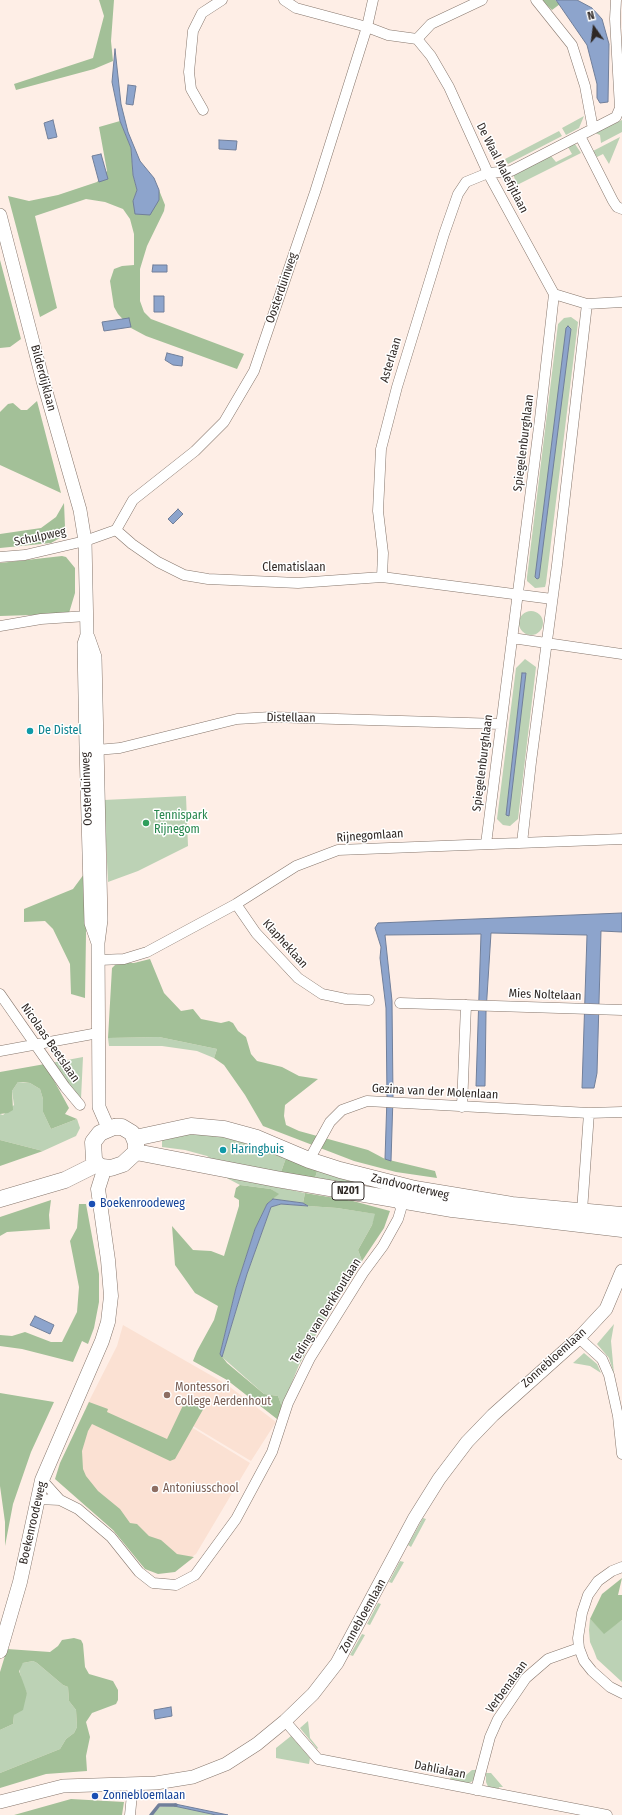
<!DOCTYPE html>
<style>
body{margin:0}
#map{position:relative;width:622px;height:1815px;overflow:hidden;background:#feeee6;font-family:"Fira Sans Condensed",sans-serif}
canvas{display:block}
.north{position:absolute;left:574px;top:8px;width:40px;height:40px;-webkit-text-stroke:3px #fff;paint-order:stroke;rotate:346deg;font-size:11px;font-weight:700;line-height:16px;text-align:center;color:#2f2825}
.north::after{content:'';display:block;margin:auto;width:14px;height:18px;background:#2f2825;clip-path:polygon(50% 0,100% 100%,50% 72%,0 100%)}
</style>
<div id="map">
<canvas width="622" height="1815"></canvas>
<div class="north">N</div>
</div>
<script>
const g = document.querySelector('canvas').getContext('2d');
g.lineJoin = 'round';
function fill(path, color) { g.fillStyle = color; g.fill(path, 'evenodd'); }
const toPath = rows => new Path2D(rows.map(r => 'M' + r).join(''));
function trace(path, color, width, dash) { g.strokeStyle = color; g.lineWidth = width; g.lineCap = dash ? 'butt' : 'round'; g.setLineDash(dash || []); g.stroke(path); }
function write(font, color, halo, rows, align = 'center') {
  g.font = font + ' "Fira Sans Condensed",sans-serif'; g.lineWidth = 3; g.setLineDash([]); g.textBaseline = 'middle'; g.strokeStyle = halo; g.fillStyle = color; for (const [text, x, y, turn = 0] of rows) {
    g.save(); g.translate(x, y); g.rotate((+turn || 0) * Math.PI / 180); g.textAlign = isNaN(turn) ? turn : align; if (halo) g.strokeText(text, 0, 0); g.fillText(text, 0, 0); g.restore();
  }
}
fill(toPath([
 [123,1325,226,1384,276,1422,251,1461,188,1423,170,1448,86,1407,117,1346],
 [85,1410,169,1450,188,1425,250,1463,196,1554,178,1567,116,1526,57,1475]
]), '#fbe1d3');
fill(toPath([
 [584,116,579,128,566,135,562,128],
 [622,120,622,132,601,143,600,135,595,133],
 [559,131,562,136,508,164,505,159],
 [620,137,609,164,603,154,597,157,593,151],
 [575,144,581,153,517,185,513,174,551,156,556,162,572,154,568,147],
 [571,317,578,322,546,583,545,587,535,588,527,581,527,577,558,324,564,318],
 '519 623a12 12 0 1 1 24 0a12 12 0 1 1-24 0Z',
 [525,659,536,667,518,819,510,826,503,825,497,819,516,668],
 [186,796,188,846,138,871,108,882,104,800],
 [159,1037,217,1049,214,1058,197,1051,162,1046,109,1046,108,1038],
 [83,1057,81,1099,51,1063],
 [18,1082,30,1083,40,1089,43,1099,43,1112,51,1129,77,1119,80,1128,76,1136,43,1151,0,1140,0,1114,3,1115,14,1105,12,1091],
 [201,1130,287,1155,280,1175,213,1160,207,1156,185,1150,162,1147,162,1137],
 [318,1168,361,1181,359,1189,315,1178],
 [221,1175,305,1193,303,1203,273,1199,278,1194,271,1189,240,1185],
 [281,1204,337,1208,376,1214,372,1225,358,1250,362,1261,312,1341,299,1365,282,1407,278,1396,264,1394,222,1357,247,1274,271,1207],
 [614,1324,611,1341,614,1374,609,1358,597,1344],
 [584,1353,597,1364,601,1373,590,1366,573,1363],
 [423,1518,426,1519,411,1547,408,1545],
 [400,1561,404,1562,392,1583,389,1582],
 [378,1603,381,1604,370,1625,367,1624],
 [590,1619,604,1633,622,1620,622,1682,597,1659,594,1651,590,1642,589,1630],
 [362,1634,365,1635,353,1656,350,1655],
 [33,1661,37,1663,63,1685,68,1687,69,1701,76,1710,77,1727,74,1733,66,1739,60,1749,0,1773,0,1730,13,1724,14,1715,27,1693,22,1683,19,1668,23,1663],
 [308,1721,310,1738,318,1748,317,1749,300,1728],
 [291,1736,310,1758,309,1764,276,1758,276,1748],
 [472,1770,478,1770,475,1779,471,1782,466,1784,448,1781,452,1776,466,1775],
 [486,1773,491,1773,503,1787,499,1787,498,1791,489,1789,486,1782],
 [174,1806,218,1815,152,1815,155,1810,159,1807]
]), '#bcd2b5');
fill(toPath([
 [99,0,114,0,111,41,113,61,94,69,16,90,14,84,93,58,104,16],
 [541,0,555,0,560,4,552,10],
 [120,121,131,148,133,175,137,190,133,201,159,200,159,190,165,205,164,211,147,246,140,269,140,301,144,312,151,319,244,354,237,369,146,336,131,328,118,314,114,307,110,281,114,269,122,266,134,265,134,234,130,219,123,209,105,202,86,199,35,216,57,308,40,317,8,196,29,201,58,195,97,182,107,171,99,127],
 [0,260,21,339,10,347,0,348],
 [37,401,61,493,0,465,0,412,8,404,13,403,21,410,27,410],
 [64,503,65,527,60,538,51,543,0,548,0,534,41,528,56,517],
 [62,556,66,557,75,568,75,593,69,613,46,618,32,615,0,616,0,563],
 [87,870,85,998,71,994,70,964,53,929,45,921,24,922,24,909,73,889],
 [150,959,164,993,181,1011,193,1009,201,1019,221,1023,229,1021,233,1023,238,1031,246,1037,251,1054,257,1061,282,1067,299,1076,318,1079,285,1105,284,1116,286,1125,299,1131,368,1150,385,1159,435,1171,437,1178,396,1172,354,1161,263,1126,245,1095,224,1065,214,1058,217,1049,159,1037,108,1038,112,968,117,963,134,963],
 [45,1064,69,1108,65,1114,77,1119,51,1129,43,1112,43,1099,40,1089,30,1083,23,1082,18,1082,12,1091,13,1110,8,1113,0,1114,0,1072],
 [0,1140,43,1151,0,1166],
 [287,1155,318,1168,315,1178,280,1175],
 [240,1185,271,1189,279,1194,267,1204,255,1229,236,1288,220,1354,227,1363,264,1394,278,1396,282,1407,277,1419,227,1380,193,1361,197,1351,214,1320,218,1306,195,1293,175,1265,172,1226,193,1250,211,1251,224,1256,239,1206,239,1200,234,1197,236,1188],
 [305,1193,353,1201,390,1211,384,1228,362,1261,358,1250,372,1225,375,1214,337,1208,308,1206,303,1203],
 [51,1200,49,1215,50,1229,7,1232,0,1236,0,1217],
 [79,1204,86,1204,99,1274,99,1302,94,1328,88,1344,82,1341,73,1362,22,1349,0,1346,0,1335,12,1336,25,1332,51,1342,62,1342,77,1312,79,1287,70,1241,77,1228],
 [0,1393,54,1402,31,1452,13,1504,5,1546,5,1522,0,1486],
 [187,1397,205,1406,175,1459,170,1461,92,1424,88,1431,82,1451,83,1469,86,1476,98,1491,120,1509,130,1523,137,1524,149,1536,161,1540,177,1554,194,1557,175,1572,158,1574,145,1569,113,1530,55,1479,60,1463,89,1402,108,1409,107,1412,167,1439],
 [622,1578,618,1595,622,1595,622,1620,604,1634,590,1619,602,1594],
 [74,1638,81,1640,83,1644,85,1667,89,1674,113,1681,118,1690,118,1700,116,1704,92,1713,86,1722,90,1737,86,1756,87,1771,46,1774,0,1788,0,1773,60,1749,66,1739,74,1733,77,1727,76,1710,69,1701,68,1687,63,1685,37,1663,33,1661,23,1663,19,1671,27,1693,23,1710,14,1715,13,1724,0,1730,0,1672,7,1649,50,1652,58,1646,62,1640],
 [71,1799,124,1802,122,1815,14,1815]
]), '#a3c098');
const water = toPath([
 [556,0,577,0,592,8,602,19,609,44,608,102,600,103,597,98,597,84,587,45,556,0],
 [115,49,121,104,128,132,140,161,154,178,159,190,159,200,150,215,135,214,133,201,137,190,133,175,131,148,120,121,112,82,115,49],
 [128,85,136,86,133,105,126,104,128,85],
 [53,120,57,137,48,139,44,123,53,120],
 [219,140,237,141,236,150,219,149,219,140],
 [101,154,108,179,99,182,92,156,101,154],
 [153,265,167,265,167,272,152,272,153,265],
 [154,296,164,296,164,312,154,312,154,296],
 [129,318,131,327,104,331,102,322,129,318],
 [568,326,571,329,539,578,537,579,535,577,566,328,568,326],
 [167,353,183,357,182,366,173,365,165,360,167,353],
 [178,509,183,514,173,524,168,519,178,509],
 [522,673,526,673,509,816,506,815,522,673],
 [622,913,622,932,601,931,597,1073,594,1088,582,1088,587,935,491,933,486,1012,485,1086,476,1086,481,934,385,935,392,1001,393,1097,391,1161,385,1159,387,1097,386,1008,380,958,381,947,375,928,378,923,622,913],
 [273,1199,303,1203,308,1206,281,1204,271,1207,247,1274,222,1357,220,1354,236,1288,255,1229,267,1204,273,1199],
 [35,1316,54,1325,50,1334,30,1325,35,1316],
 [171,1707,172,1716,155,1719,154,1710,171,1707],
 [175,1804,228,1815,216,1815,174,1806,175,1804]
]);
fill(water, '#8da4cc');
trace(water, '#717f9a', 1);
trace(toPath([
 [151,1815,159,1805,176,1805]
]), '#717f9a', 3.5);
const minor = toPath([
 [284,0,296,8,367,27,388,35,417,39,431,56,449,87,488,173,554,294,587,304,622,302],
 [536,0,572,45,585,86,593,129],
 [417,39,431,24,482,0],
 [203,110,191,89,189,72,193,31,202,13,222,0],
 [580,136,613,201,617,207,622,209],
 [116,530,133,500,195,451,224,422,254,371,315,192,367,27,373,0],
 [116,530,132,544,158,562,184,575,208,579,298,583,382,577,552,599],
 [0,557,25,555,85,541,116,530],
 [382,577,383,553,378,511,381,449,397,387,444,234,458,194,466,182,488,173,511,171,616,117,620,108,615,19,616,0],
 [0,626,41,619,87,616],
 [512,638,622,654],
 [96,750,120,748,237,719,271,717,500,724],
 [522,843,531,762,557,565,587,304],
 [486,844,540,419,554,294],
 [236,904,256,933,298,978,322,994,346,999,369,1000],
 [99,960,124,959,147,952,236,904,296,866,338,850,622,839],
 [0,994,65,1087,80,1105],
 [400,1003,622,1010],
 [0,1051,98,1033],
 [462,1107,466,1005],
 [309,1160,330,1122,342,1110,367,1101,589,1113,622,1112],
 [582,1211,589,1113],
 [579,1338,602,1359,609,1375,618,1416,622,1454],
 [42,1480,60,1500,78,1509,111,1537,139,1572,153,1583,176,1585,195,1575,236,1519,272,1452,288,1403,310,1358,363,1273,383,1246,398,1219,401,1209,396,1196],
 [38,1499,60,1500],
 [622,1567,612,1571,598,1581,588,1595,582,1613,578,1638,579,1648,584,1661,592,1671,610,1687,622,1693],
 [285,1721,318,1759,607,1815],
 [476,1790,490,1737,498,1719,526,1678,548,1659,579,1648],
 [130,1815,133,1784]
]);
const tertiary = toPath([
 [0,215,43,381,80,510,85,541,87,635,84,644,86,747,91,923,98,943],
 [88,637,95,657,101,920,98,943,99,1107,109,1130],
 [0,1802,63,1786,156,1783,193,1777,226,1764,257,1744,285,1721,313,1694,337,1663,414,1519,439,1479,467,1442,493,1415,579,1338,606,1309,622,1271]
]);
const secondary = toPath([
 [0,1651,20,1582,42,1480,102,1341,108,1322,111,1296,108,1260,98,1189,105,1167]
]);
const primary = toPath([
 [114,1127,122,1127,132,1133,136,1143,136,1152,123,1164,111,1168,102,1167,97,1164,94,1159,93,1142,100,1133,114,1127],
 [135,1138,191,1126,224,1129,257,1138,309,1160,340,1170,415,1189,512,1205,622,1215],
 [136,1152,276,1179,452,1209,622,1229],
 [0,1199,65,1180,97,1164]
]);
trace(minor, '#86766c', 11);
trace(tertiary, '#86766c', 14);
trace(secondary, '#86766c', 15);
trace(primary, '#86766c', 17);
trace(minor, '#fff', 10);
trace(tertiary, '#fff', 13);
trace(secondary, '#fff', 14);
trace(primary, '#fff', 16);
for (const [x, y, r, color] of [
 [30,731,4,"#0f9aa8"],
 [146,823,4,"#2e9e5b"],
 [223,1150,4,"#0f9aa8"],
 [92,1204,4,"#1a4fb4"],
 [167,1395,4,"#8d6e63"],
 [155,1489,4,"#8d6e63"],
 [95,1796,4,"#1a4fb4"]
]) { const dot = new Path2D(); dot.arc(x, y, r, 0, 2 * Math.PI); g.fillStyle = color; g.fill(dot); trace(dot, '#fff', 1.5); }
for (const [x, y, w] of [
 [348,1191,32]
]) { const box = new Path2D(); box.roundRect(x - w / 2, y - 9, w, 18, 3); g.fillStyle = '#fff'; g.fill(box); trace(box, '#2f2825', 1); }
write('bold 11px', '#2f2825', null, [
 ["N201",348,1191]
]);
write('12px', '#2f2825', '#fff', [
 ["De Waal Malefijtlaan",502,168,63],
 ["Oosterduinweg",282,288,-71],
 ["Asterlaan",391,360,-73],
 ["Bilderdijklaan",43,378,75],
 ["Spiegelenburghlaan",524,443,-83],
 ["Schulpweg",40,537,-12],
 ["Clematislaan",294,568],
 ["Distellaan",291,718,1],
 ["Spiegelenburghlaan",483,763,-83],
 ["Oosterduinweg",87,789,-92],
 ["Rijnegomlaan",370,836,-4],
 ["Klapheklaan",285,944,48],
 ["Mies Noltelaan",545,995,2],
 ["Nicolaas Beetslaan",50,1043,55],
 ["Gezina van der Molenlaan",435,1092,3],
 ["Zandvoorterweg",410,1187,13],
 ["Teding van Berkhoutlaan",326,1311,-58],
 ["Zonnebloemlaan",554,1358,-42],
 ["Boekenroodeweg",33,1523,-77],
 ["Zonnebloemlaan",363,1616,-61],
 ["Verbenalaan",507,1687,-54],
 ["Dahlialaan",440,1770,11]
]);
write('12px', '#0d838f', '#fff', [
 ["De Distel",38,731],
 ["Haringbuis",231,1150]
], 'left');
write('12px', '#27864d', '#fff', [
 ["Tennispark",154,816],
 ["Rijnegom",154,830]
], 'left');
write('12px', '#164399', '#fff', [
 ["Boekenroodeweg",100,1204],
 ["Zonnebloemlaan",103,1796]
], 'left');
write('12px', '#785e54', '#fff', [
 ["Montessori",175,1388],
 ["College Aerdenhout",175,1402],
 ["Antoniusschool",163,1489]
], 'left');
</script>
